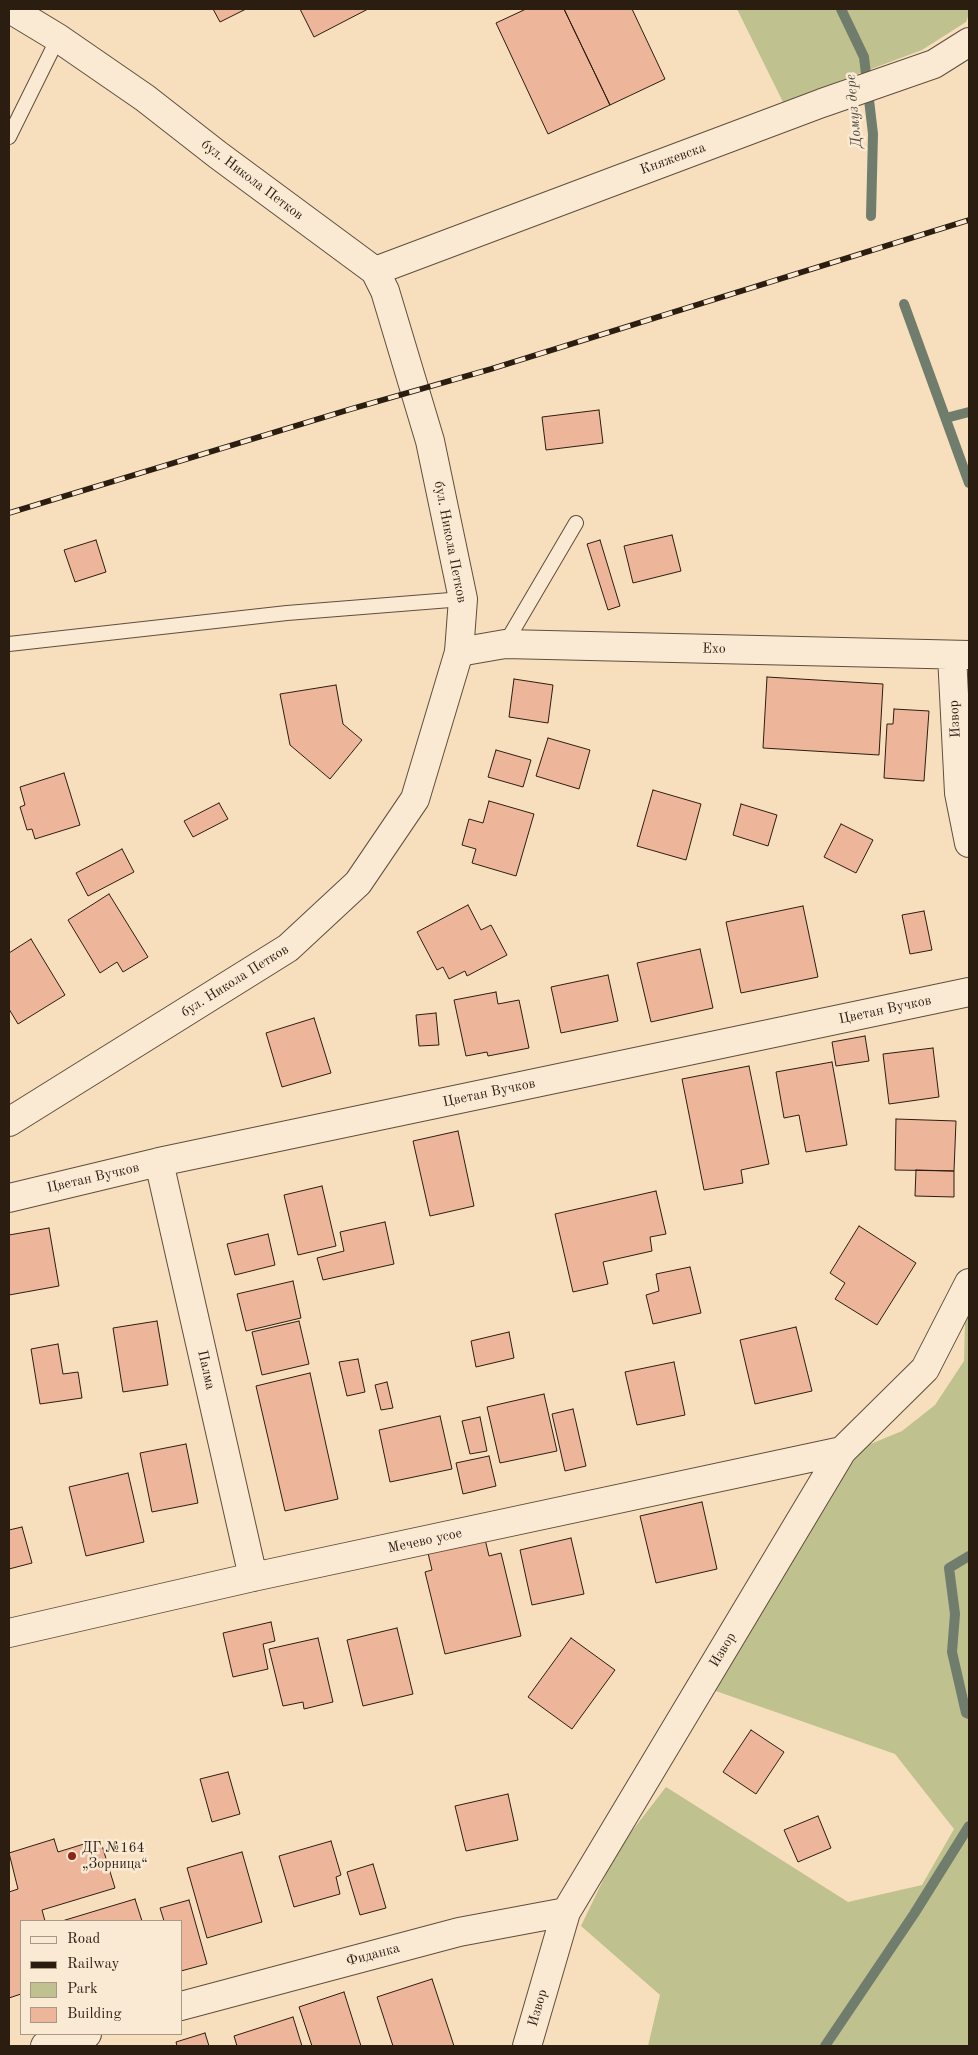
<!DOCTYPE html>
<meta charset="utf-8">
<style>
body{margin:0}
#map{position:relative;width:978px;height:2055px;overflow:hidden;background:#f7dfbd;font-family:"Old Standard TT",serif}
canvas{display:block}
.frame{position:absolute;inset:0;border:10px solid #2c1d11;pointer-events:none}
.legend{position:absolute;left:20px;top:1920px;width:162px;height:115px;box-sizing:border-box;background:#faead4;border:1px solid #a89886;margin:0;padding:6px 9px;list-style:none;font-size:15px;color:#2c1d11}
.legend li{display:flex;align-items:center;gap:10px;height:25px}
.legend b{width:25px;border:1px solid #a89886}
</style>
<div id="map">
<canvas width="978" height="2055"></canvas>
<div class="frame"></div>
<ul class="legend">
<li><b style="height:6px;background:#faead4"></b>Road</li>
<li><b style="height:6px;background:#2c1d11"></b>Railway</li>
<li><b style="height:14px;background:#bfc18f"></b>Park</li>
<li><b style="height:14px;background:#edb59a"></b>Building</li>
</ul>
</div>
<script>
const g = document.querySelector('canvas').getContext('2d');
g.lineJoin = 'round';
function fill(path, color) { g.fillStyle = color; g.fill(path, 'evenodd'); }
const toPath = rows => new Path2D(rows.map(r => 'M' + r).join(''));
function trace(path, color, width, dash) { g.strokeStyle = color; g.lineWidth = width; g.lineCap = dash ? 'butt' : 'round'; g.setLineDash(dash || []); g.stroke(path); }
function write(font, color, halo, rows, align = 'center') {
  g.font = font + ' "Old Standard TT",serif'; g.lineWidth = 5; g.setLineDash([]); g.textBaseline = 'middle'; g.strokeStyle = halo; g.fillStyle = color; for (const [text, x, y, turn = 0] of rows) {
    g.save(); g.translate(x, y); g.rotate((+turn || 0) * Math.PI / 180); g.textAlign = isNaN(turn) ? turn : align; if (halo) g.strokeText(text, 0, 0); g.fillText(text, 0, 0); g.restore();
  }
}
fill(toPath([
 [737,9,969,9,969,14,966,22,922,50,783,102],
 [969,1314,969,2046,648,2046,660,1995,581,1926,618,1849,666,1787,848,1902,922,1885,954,1829,895,1754,713,1690,840,1477,866,1446,902,1431,935,1405,964,1361,965,1320]
]), '#bfc18f');
trace(toPath([
 [841,9,864,57,873,134,871,216],
 [904,304,969,483],
 [946,418,969,412],
 [969,1556,949,1568,955,1614,952,1652,966,1713,969,1714],
 [825,2046,914,1914,969,1826]
]), '#707d6d', 10);
const building = toPath([
 [213,9,246,9,220,22,213,9],
 [300,9,368,9,314,37,300,9],
 [526,9,564,9,610,105,548,134,496,23,526,9],
 [564,9,632,9,665,79,610,105,564,9],
 [599,410,603,443,546,450,542,417,599,410],
 [672,535,681,571,633,583,624,546,672,535],
 [96,540,106,572,75,582,64,550,96,540],
 [600,540,620,606,608,610,587,544,600,540],
 [767,677,883,684,879,755,763,748,767,677],
 [514,679,553,685,548,723,509,717,514,679],
 [336,685,343,724,362,740,330,779,290,745,280,694,336,685],
 [894,709,929,711,924,781,884,778,887,724,893,724,894,709],
 [548,738,590,750,579,789,536,776,548,738],
 [496,750,531,760,523,787,488,777,496,750],
 [64,773,80,825,35,839,32,829,27,830,20,807,25,805,20,787,64,773],
 [653,790,701,804,686,860,637,846,653,790],
 [489,801,534,814,516,876,472,863,476,849,462,845,469,819,483,823,489,801],
 [219,803,228,819,193,837,184,821,219,803],
 [741,804,777,815,768,846,733,835,741,804],
 [841,824,873,840,856,873,824,857,841,824],
 [122,849,134,872,88,896,76,873,122,849],
 [109,894,148,957,123,972,117,962,100,973,68,920,109,894],
 [468,905,481,930,491,925,507,955,467,976,465,971,449,979,443,967,437,970,417,932,468,905],
 [803,906,818,977,741,993,726,922,803,906],
 [924,911,932,950,910,954,902,915,924,911],
 [31,939,65,995,18,1024,9,1009,9,953,31,939],
 [700,949,713,1008,651,1022,637,963,700,949],
 [608,975,618,1021,561,1033,551,987,608,975],
 [496,992,498,1004,519,1000,529,1048,488,1056,487,1052,466,1056,454,1000,496,992],
 [436,1013,439,1045,419,1046,416,1015,436,1013],
 [314,1018,331,1073,282,1087,266,1033,314,1018],
 [865,1036,869,1061,836,1066,832,1042,865,1036],
 [933,1048,939,1097,889,1104,883,1054,933,1048],
 [832,1062,847,1145,806,1152,799,1115,784,1118,776,1072,832,1062],
 [749,1066,769,1164,741,1170,743,1183,704,1190,682,1079,749,1066],
 [896,1119,956,1121,954,1171,895,1170,896,1119],
 [458,1131,474,1206,430,1216,413,1141,458,1131],
 [916,1170,954,1171,954,1197,915,1196,916,1170],
 [322,1186,336,1246,298,1255,284,1195,322,1186],
 [656,1191,666,1234,650,1237,652,1251,603,1262,608,1284,573,1292,555,1214,656,1191],
 [385,1222,394,1264,323,1280,317,1258,344,1251,340,1232,385,1222],
 [859,1226,916,1263,877,1325,835,1299,845,1283,830,1273,859,1226],
 [49,1228,59,1286,9,1295,9,1235,49,1228],
 [268,1234,275,1265,235,1275,227,1244,268,1234],
 [690,1267,701,1313,653,1324,646,1295,659,1291,656,1274,690,1267],
 [293,1281,301,1318,246,1331,237,1294,293,1281],
 [157,1321,168,1385,123,1392,113,1328,157,1321],
 [299,1321,309,1364,262,1375,252,1332,299,1321],
 [796,1327,812,1391,755,1404,740,1340,796,1327],
 [509,1332,514,1358,476,1367,471,1341,509,1332],
 [58,1344,63,1374,78,1372,82,1398,40,1404,31,1349,58,1344],
 [358,1359,365,1392,347,1396,339,1362,358,1359],
 [674,1362,685,1415,637,1425,625,1372,674,1362],
 [310,1373,338,1499,285,1511,256,1386,310,1373],
 [387,1382,393,1408,381,1410,375,1385,387,1382],
 [544,1394,557,1451,500,1463,487,1407,544,1394],
 [573,1409,586,1466,565,1471,552,1414,573,1409],
 [440,1416,452,1469,390,1482,379,1430,440,1416],
 [480,1417,487,1451,470,1454,462,1421,480,1417],
 [186,1444,198,1503,152,1512,140,1453,186,1444],
 [489,1456,496,1486,463,1494,456,1463,489,1456],
 [128,1473,144,1542,86,1556,69,1487,128,1473],
 [702,1502,717,1569,656,1583,640,1516,702,1502],
 [22,1527,32,1563,9,1569,9,1530,22,1527],
 [484,1535,489,1556,501,1553,521,1636,445,1654,425,1572,432,1570,427,1549,484,1535],
 [571,1538,584,1594,532,1605,520,1550,571,1538],
 [271,1622,275,1641,263,1644,268,1669,233,1677,223,1633,271,1622],
 [397,1628,413,1694,363,1706,347,1640,397,1628],
 [318,1638,333,1702,304,1709,303,1702,283,1706,269,1649,318,1638],
 [571,1638,615,1670,572,1729,528,1697,571,1638],
 [751,1730,784,1752,756,1794,723,1772,751,1730],
 [228,1772,240,1814,212,1822,200,1779,228,1772],
 [508,1794,518,1840,466,1851,455,1806,508,1794],
 [818,1816,831,1848,798,1862,784,1830,818,1816],
 [54,1839,58,1852,100,1839,115,1888,42,1910,45,1921,21,1921,21,1994,9,1998,9,1892,18,1889,9,1853,54,1839],
 [331,1841,341,1875,336,1877,340,1894,294,1907,279,1856,331,1841],
 [242,1852,262,1922,207,1938,187,1868,242,1852],
 [373,1864,386,1908,360,1915,347,1872,373,1864],
 [135,1899,142,1921,62,1921,135,1899],
 [189,1900,207,1964,181,1971,181,1921,164,1921,160,1908,189,1900],
 [432,1979,454,2046,393,2046,377,1997,432,1979],
 [344,1992,361,2046,312,2046,299,2007,344,1992],
 [293,2017,302,2046,237,2046,234,2036,293,2017],
 [205,2033,209,2046,177,2046,176,2042,205,2033]
]);
fill(building, '#edb59a');
trace(building, '#2c1d11', 1);
const service = toPath([
 [9,137,58,38],
 [9,644,287,613,463,599],
 [505,644,576,523]
]);
const minor = toPath([
 [459,652,505,644,969,655],
 [952,655,959,793,969,843],
 [159,1162,253,1577],
 [9,1198,159,1162,969,992],
 [9,1633,253,1577,842,1451],
 [181,2006,459,1932,566,1912],
 [45,2046,87,2034],
 [527,2046,566,1912,842,1451,925,1369,969,1283]
]);
const tertiary = toPath([
 [375,271,822,103,934,64,969,42],
 [9,1122,288,948,358,883,415,799,459,652,463,599,430,441,385,291,375,271,218,155,145,98,58,38,10,9]
]);
trace(service, '#5f4e3c', 16);
trace(minor, '#5f4e3c', 30);
trace(tertiary, '#5f4e3c', 30);
trace(service, '#faead4', 14);
trace(minor, '#faead4', 28);
trace(tertiary, '#faead4', 28);
const rail = toPath([
 [9,513,351,409,491,369,969,220]
]);
trace(rail, '#2c1d11', 5.5);
trace(rail, '#faead4', 4, [11]);
for (const [x, y, r, color] of [
 [72,1856,5,"#8f2418"]
]) { const dot = new Path2D(); dot.arc(x, y, r, 0, 2 * Math.PI); g.fillStyle = color; g.fill(dot); trace(dot, '#faead4', 2); }
write('14px', '#2c1d11', '#faead4', [
 ["Княжевска",673,159,-20],
 ["бул. Никола Петков",252,180,37],
 ["бул. Никола Петков",450,542,79],
 ["Ехо",714,649,1],
 ["Извор",955,719,-93],
 ["бул. Никола Петков",235,981,-32],
 ["Цветан Вучков",885,1010,-12],
 ["Цветан Вучков",489,1093,-12],
 ["Цветан Вучков",93,1178,-13],
 ["Палма",206,1370,77],
 ["Мечево усое",425,1541,-12],
 ["Извор",723,1650,-59],
 ["Фиданка",373,1955,-15],
 ["Извор",538,2008,-74]
]);
write('14px', '#2c1d11', '#faead4', [
 ["ДГ №164",82,1848],
 ["„Зорница“",82,1864]
], 'left');
write('italic 15px', '#4e4d3f', '#faead4', [
 ["Домуз дере",854,111,-95]
]);
</script>
